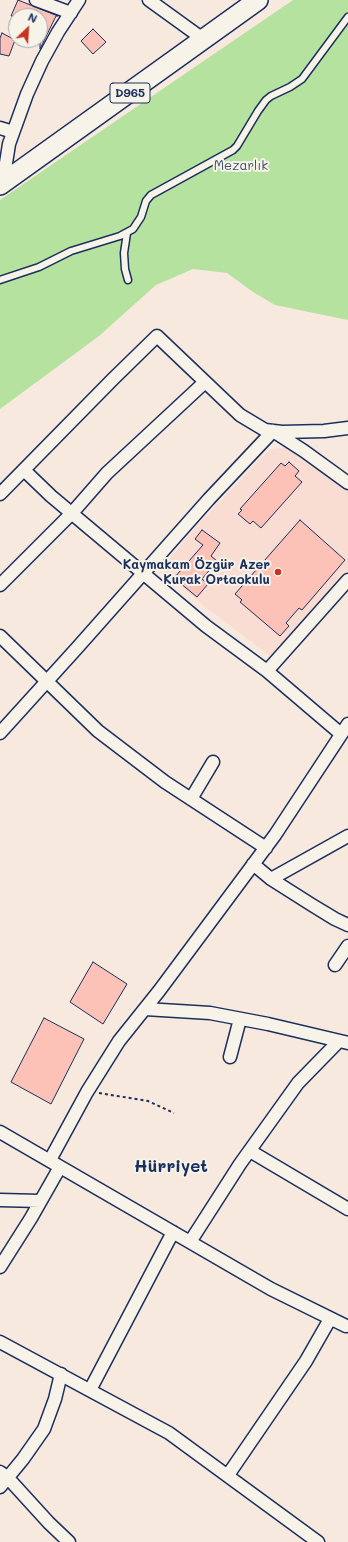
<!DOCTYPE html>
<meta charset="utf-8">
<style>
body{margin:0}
#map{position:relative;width:348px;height:1542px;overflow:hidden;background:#f8e9de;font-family:Mali,sans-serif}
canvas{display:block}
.north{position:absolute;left:8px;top:8px;width:40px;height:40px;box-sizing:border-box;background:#f7f3e8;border:1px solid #9fa5b1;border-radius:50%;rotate:25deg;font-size:11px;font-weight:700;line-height:16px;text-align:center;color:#1b2f5e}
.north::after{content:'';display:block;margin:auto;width:14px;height:18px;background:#c8321e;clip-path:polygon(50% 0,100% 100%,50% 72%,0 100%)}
</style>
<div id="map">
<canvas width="348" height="1542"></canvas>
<div class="north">N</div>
</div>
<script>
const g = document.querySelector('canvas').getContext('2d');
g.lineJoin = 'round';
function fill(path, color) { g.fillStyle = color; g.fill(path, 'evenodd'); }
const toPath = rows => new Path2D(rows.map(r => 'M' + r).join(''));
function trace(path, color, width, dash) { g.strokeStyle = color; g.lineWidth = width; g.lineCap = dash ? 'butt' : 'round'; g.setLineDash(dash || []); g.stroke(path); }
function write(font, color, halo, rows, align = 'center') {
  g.font = font + ' Mali,sans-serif'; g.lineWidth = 4; g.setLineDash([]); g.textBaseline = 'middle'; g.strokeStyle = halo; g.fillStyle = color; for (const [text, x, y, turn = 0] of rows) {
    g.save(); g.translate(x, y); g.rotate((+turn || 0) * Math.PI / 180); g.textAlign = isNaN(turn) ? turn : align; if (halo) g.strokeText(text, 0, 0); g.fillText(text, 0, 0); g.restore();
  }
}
fill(toPath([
 [294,447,348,489,348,571,270,656,204,606,161,569,200,522,264,455,271,449]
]), '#faddd2');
fill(toPath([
 [293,0,348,0,348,320,275,305,253,292,227,273,193,269,156,285,99,336,0,409,0,200]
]), '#b6e2a0');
const building = toPath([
 [18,0,58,16,56,16,40,49,40,16,11,16,18,0],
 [93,29,106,42,93,54,81,41,93,29],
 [2,33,15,40,9,56,0,54,0,38,2,33],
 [289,462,299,471,295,476,302,482,261,528,253,521,250,524,238,514,242,510,240,509,281,463,285,466,289,462],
 [300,520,345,560,302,610,299,608,286,623,289,626,280,636,240,602,242,600,235,594,300,520],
 [202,530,220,543,211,556,217,561,202,579,208,584,197,597,174,578,203,545,195,539,202,530],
 [93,962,127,984,103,1024,70,1002,93,962],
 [44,1018,84,1039,51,1104,11,1082,44,1018]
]);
fill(building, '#fdc2b7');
trace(building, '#1b2f5e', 1);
const service = toPath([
 [127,233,124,253,125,269,128,280],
 [0,280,39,267,71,251,120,236,133,229,141,217,146,201,151,195,233,150,237,146,258,111,266,100,271,96,290,87,302,79,348,17]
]);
const minor = toPath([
 [36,0,71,13],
 [149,0,203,39],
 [0,128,13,132],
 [3,182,9,144,27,94,42,61,58,32,79,0],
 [25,471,51,496,206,626,267,671,341,734],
 [0,494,113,379,157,336,240,415,265,430,282,432,324,431,348,428],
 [0,585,72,513,107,473,205,382],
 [0,636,98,731,165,782,266,848],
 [267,671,348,580],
 [0,733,77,648,209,499,273,431,304,451,348,483],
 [191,799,213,762],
 [253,864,271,879,312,905,335,919,348,925],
 [271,879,348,836],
 [335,965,348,946],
 [145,1009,210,1013,268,1024,348,1043],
 [230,1057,240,1019],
 [0,1132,271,1289,346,1326],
 [250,1151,348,1209],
 [50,1160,87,1092,119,1041,159,991,275,835,348,724],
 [0,1200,40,1201],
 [190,1242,240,1164,298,1083,338,1042],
 [0,1267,31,1218,60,1167],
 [0,1342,169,1433,318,1542],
 [90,1390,173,1232],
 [0,1472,8,1478,49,1523,69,1542],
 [228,1475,306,1361,330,1319],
 [0,1487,23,1459,44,1429,55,1399,61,1374]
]);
const primary = toPath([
 [0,185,258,0]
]);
trace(service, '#1b2f5e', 9);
trace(minor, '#1b2f5e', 15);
trace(primary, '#1b2f5e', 22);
trace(toPath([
 [99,1093,148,1101,174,1113]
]), '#1b2f5e', 2, [3, 3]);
trace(service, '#f7f3e8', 6);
trace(minor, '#f7f3e8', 12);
trace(primary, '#f7f3e8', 19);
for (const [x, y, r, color] of [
 [278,572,4,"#c8321e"]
]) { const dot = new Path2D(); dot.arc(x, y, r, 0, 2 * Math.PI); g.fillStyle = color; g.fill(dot); trace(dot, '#f7f3e8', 1.5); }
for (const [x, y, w] of [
 [130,93,40]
]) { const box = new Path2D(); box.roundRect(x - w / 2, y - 10, w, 20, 3); g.fillStyle = '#f7f3e8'; g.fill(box); trace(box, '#1b2f5e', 1); }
write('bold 12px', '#1b2f5e', null, [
 ["D965",130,93]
]);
write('13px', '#3a536b', '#f7f3e8', [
 ["Mezarlık",241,166]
]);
write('bold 13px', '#1b2f5e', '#f7f3e8', [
 ["Kaymakam Özgür Azer",270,565],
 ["Kurak Ortaokulu",270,580]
], 'right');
write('bold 17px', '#1b2f5e', '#f7f3e8', [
 ["Hürriyet",171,1167]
]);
</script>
